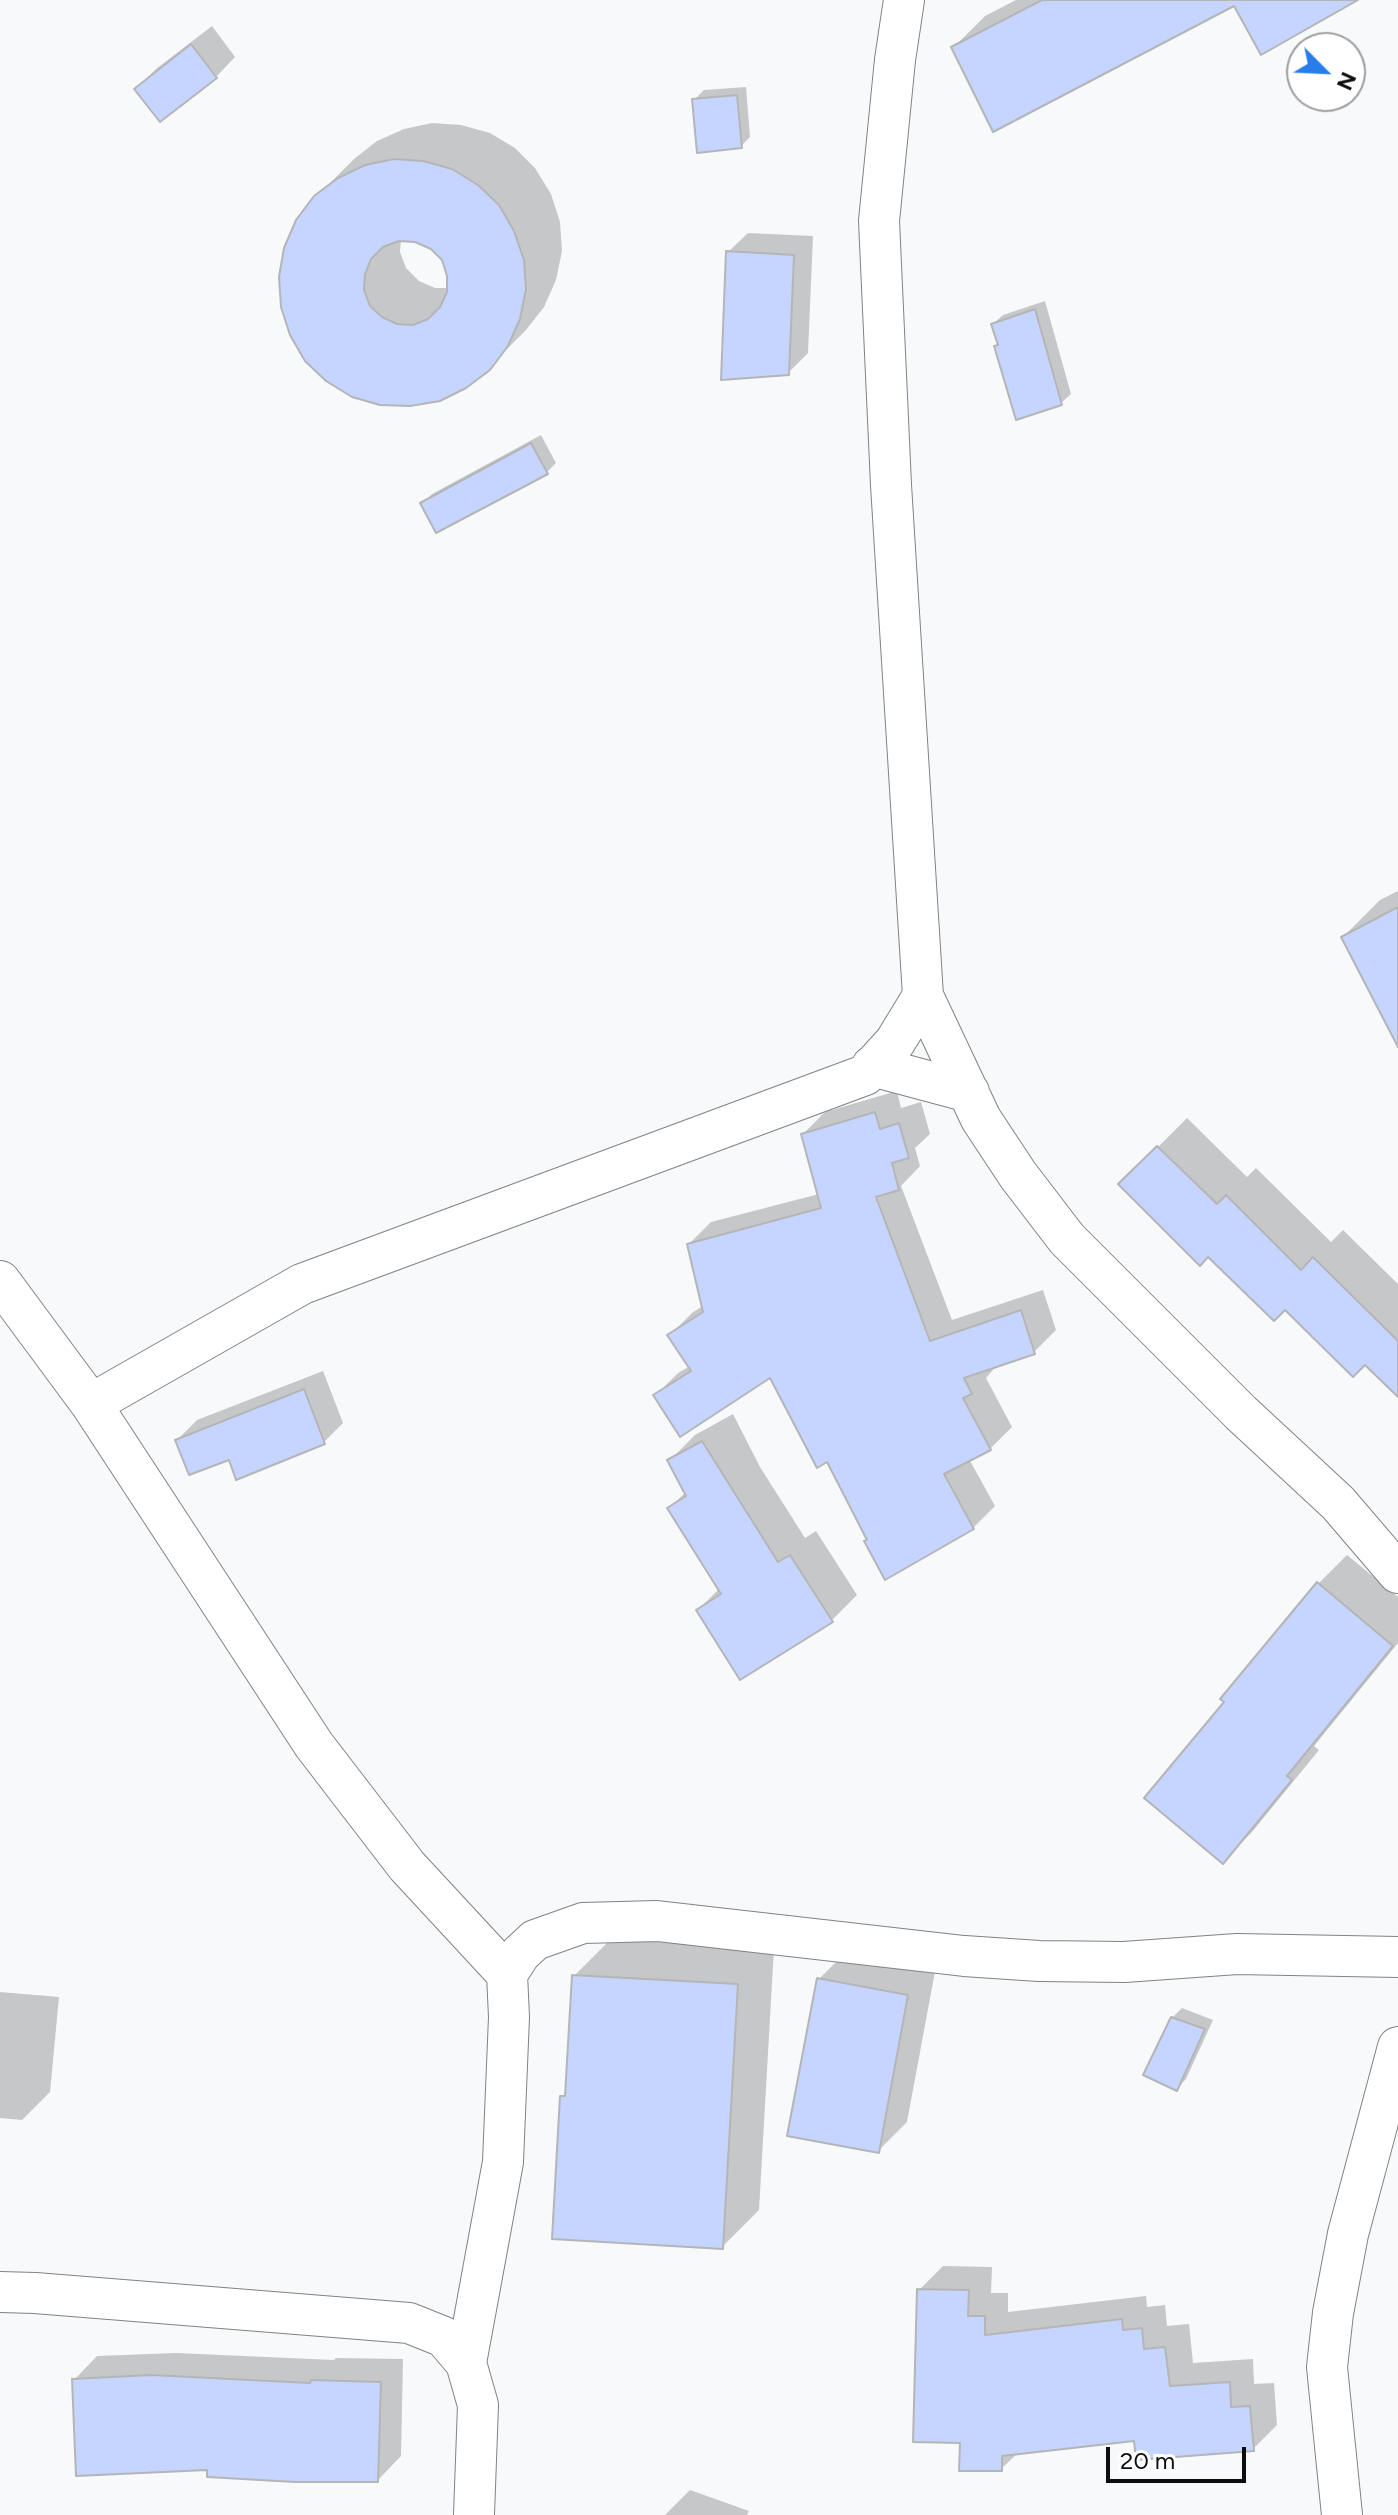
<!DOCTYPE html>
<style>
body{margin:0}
#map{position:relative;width:1398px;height:2515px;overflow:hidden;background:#f8f9fb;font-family:Figtree,sans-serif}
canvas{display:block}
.north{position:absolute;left:1286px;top:32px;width:80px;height:80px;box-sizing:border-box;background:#fff;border:2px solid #9e9e9f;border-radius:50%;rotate:114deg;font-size:22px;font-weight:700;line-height:32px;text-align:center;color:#0d0d0e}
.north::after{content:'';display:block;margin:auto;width:28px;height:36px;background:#277ee8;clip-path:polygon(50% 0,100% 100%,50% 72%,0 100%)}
.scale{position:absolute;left:1106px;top:2447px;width:140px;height:36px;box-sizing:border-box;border:4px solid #0d0d0e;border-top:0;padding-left:10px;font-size:24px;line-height:28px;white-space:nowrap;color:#0d0d0e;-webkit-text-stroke:6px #fff;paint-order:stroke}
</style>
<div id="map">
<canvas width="1398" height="2515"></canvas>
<div class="north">N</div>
<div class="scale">20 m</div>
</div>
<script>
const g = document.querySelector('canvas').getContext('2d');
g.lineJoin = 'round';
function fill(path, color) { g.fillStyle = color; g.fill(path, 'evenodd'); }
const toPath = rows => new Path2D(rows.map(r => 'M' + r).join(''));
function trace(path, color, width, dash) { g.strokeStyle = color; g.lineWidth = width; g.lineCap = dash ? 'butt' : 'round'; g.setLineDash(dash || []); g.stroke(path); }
fill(toPath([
 [1016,0,1354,0,1234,4,953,48,985,16],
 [212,26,235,57,216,77,136,89,156,69],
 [746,87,750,137,741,146,694,100,704,90],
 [432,123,461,125,490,133,515,148,535,168,551,194,560,222,562,251,556,280,544,307,526,330,488,368,410,404,316,197,354,159,377,141,404,129],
 [401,239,416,240,432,247,443,259,449,275,449,288,435,288,419,281,406,268,400,252],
 [748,233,813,236,808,353,788,373,728,252],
 [1045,301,1071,394,1061,403,996,347,1000,343,993,324,1003,315],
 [541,435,556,463,547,472,422,504,432,494],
 [1398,891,1398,990,1343,937,1380,900],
 [897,1091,901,1108,921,1102,930,1134,915,1148,920,1166,901,1186,952,1320,1043,1290,1056,1330,1034,1352,991,1367,993,1370,986,1378,1012,1427,990,1449,969,1459,995,1506,973,1528,869,1540,828,1459,771,1375,656,1395,678,1373,690,1366,670,1335,692,1313,704,1305,689,1244,711,1222,819,1194,803,1134,825,1112],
 [1187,1118,1247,1177,1256,1168,1331,1242,1343,1230,1398,1284,1398,1394,1365,1362,1208,1255,1121,1184],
 [323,1371,343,1423,323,1443,230,1458,177,1440,197,1420],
 [733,1414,760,1467,805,1538,816,1531,857,1595,831,1621,698,1610,720,1588,669,1508,686,1492,669,1461,695,1435],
 [1347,1555,1398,1597,1398,1643,1314,1746,1319,1750,1252,1832,1223,1861,1226,1702,1319,1583],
 [611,1939,774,1948,759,2210,722,2247,562,2097,567,2092,574,1976],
 [848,1950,936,1966,907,2122,878,2151,819,1979],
 [0,1992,59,1997,50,2092,22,2120,0,2118],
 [1182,2008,1213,2020,1186,2079,1177,2088,1172,2018],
 [943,2266,992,2267,991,2293,1008,2293,1008,2312,1146,2296,1147,2307,1165,2305,1167,2326,1189,2324,1193,2363,1253,2359,1254,2384,1274,2383,1277,2425,1253,2449,1136,2439,1019,2452,1001,2469,962,2441,919,2290],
 [176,2353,334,2360,336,2358,403,2359,401,2456,378,2480,209,2468,74,2380,97,2356],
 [690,2490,749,2511,747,2515,665,2515]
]), '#0003');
const building = toPath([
 [1042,0,1358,0,1261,55,1234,6,993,132,951,47,1042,0],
 [191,44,217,78,160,122,134,89,191,44],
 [737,95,742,148,697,153,692,99,737,95],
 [394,159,423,161,452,169,478,185,499,205,514,231,524,260,526,289,520,319,508,346,490,370,466,388,440,401,410,406,380,405,352,397,326,381,305,361,290,335,281,307,279,277,284,248,296,220,314,196,338,178,365,165,394,159],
 [399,241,415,242,431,249,442,260,447,276,447,292,440,307,428,319,413,325,397,324,382,317,370,306,364,290,365,274,371,259,383,247,399,241],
 [726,251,794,255,789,375,721,380,726,251],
 [1035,309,1062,405,1016,420,994,346,998,345,991,324,1035,309],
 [531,443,548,474,436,533,420,503,531,443],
 [1398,907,1398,1047,1341,937,1398,907],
 [875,1112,880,1129,899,1123,909,1158,892,1163,899,1190,876,1197,930,1341,1021,1310,1035,1354,964,1378,972,1394,963,1398,991,1450,944,1474,974,1529,885,1580,864,1541,867,1540,827,1462,817,1468,770,1378,680,1437,653,1395,691,1371,667,1335,703,1312,687,1244,821,1208,801,1134,875,1112],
 [1157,1146,1217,1204,1226,1195,1301,1270,1313,1257,1398,1341,1398,1397,1365,1365,1353,1377,1285,1310,1274,1321,1208,1257,1200,1266,1118,1184,1157,1146],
 [304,1389,325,1444,236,1480,229,1460,189,1475,175,1440,304,1389],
 [702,1441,778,1562,790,1555,833,1622,740,1680,696,1610,721,1594,667,1508,686,1496,667,1460,702,1441],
 [1317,1582,1393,1646,1287,1776,1292,1780,1223,1864,1144,1798,1224,1702,1220,1699,1317,1582],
 [572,1975,738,1984,723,2249,552,2239,560,2096,565,2096,572,1975],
 [817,1978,908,1995,879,2153,787,2136,817,1978],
 [1171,2017,1205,2029,1177,2091,1143,2075,1171,2017],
 [917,2289,969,2290,968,2316,985,2316,985,2335,1122,2319,1123,2330,1142,2328,1144,2349,1165,2347,1170,2386,1230,2382,1231,2407,1250,2406,1254,2451,1136,2460,1134,2441,1002,2456,1002,2471,959,2471,960,2443,913,2442,917,2289],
 [151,2375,310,2383,311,2380,381,2382,378,2482,295,2482,207,2477,207,2470,76,2476,72,2379,151,2375]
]);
fill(building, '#c6d5ff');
trace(building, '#b4b5b7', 2);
const minor = toPath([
 [904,0,895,60,879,221,891,485,923,996,981,1119,1018,1175,1067,1239,1241,1413,1338,1503,1398,1573],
 [872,1066,969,1092],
 [0,1281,91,1404,314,1745,407,1866,507,1974],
 [91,1404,302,1284,865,1075,895,1042,923,996],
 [0,2292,35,2293,409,2323,444,2337,466,2363,478,2405,474,2515],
 [466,2363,503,2162,509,2017,507,1974,520,1954,535,1940,583,1923,657,1921,964,1956,1039,1961,1124,1962,1237,1954,1398,1957],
 [1342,2515,1327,2367,1333,2313,1348,2234,1398,2047]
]);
trace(minor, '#818284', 42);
trace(minor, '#fff', 40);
</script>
